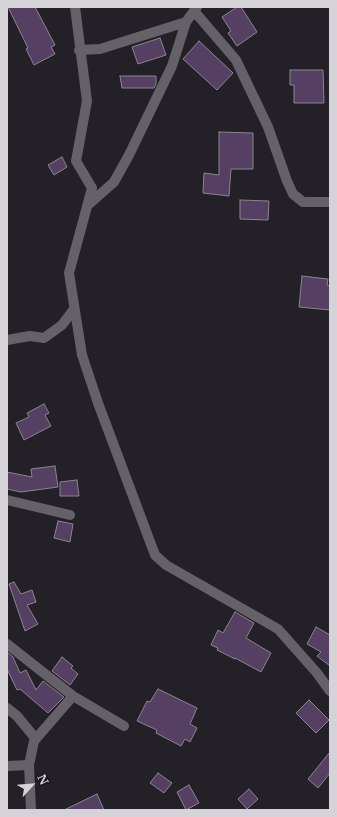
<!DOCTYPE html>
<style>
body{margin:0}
#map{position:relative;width:337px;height:817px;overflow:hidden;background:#242027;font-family:"Libre Baskerville",serif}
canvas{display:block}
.frame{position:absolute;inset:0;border:8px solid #d6d3d8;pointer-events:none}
.north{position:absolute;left:12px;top:765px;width:40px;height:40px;-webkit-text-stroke:3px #1b171e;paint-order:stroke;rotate:64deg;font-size:11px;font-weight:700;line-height:16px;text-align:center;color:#d6d3d8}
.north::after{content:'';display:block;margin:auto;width:14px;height:18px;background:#d6d3d8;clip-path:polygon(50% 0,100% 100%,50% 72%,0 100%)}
</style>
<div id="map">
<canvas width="337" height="817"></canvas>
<div class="frame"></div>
<div class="north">N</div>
</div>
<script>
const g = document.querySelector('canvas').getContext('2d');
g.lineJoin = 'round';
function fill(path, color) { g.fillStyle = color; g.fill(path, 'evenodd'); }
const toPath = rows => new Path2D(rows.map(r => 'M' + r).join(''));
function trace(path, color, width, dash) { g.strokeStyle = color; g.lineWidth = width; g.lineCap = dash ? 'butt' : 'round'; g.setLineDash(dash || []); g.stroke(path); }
const building = toPath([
 [8,7,35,7,55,45,51,47,55,54,34,65,26,49,28,48,8,7],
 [237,7,241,7,257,32,237,46,228,33,231,31,222,17,237,7],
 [160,38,166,55,138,64,132,47,160,38],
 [199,41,233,73,217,90,183,59,199,41],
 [290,70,323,70,324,103,294,103,294,85,290,85,290,70],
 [120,76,156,76,156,84,154,88,122,88,120,76],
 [219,132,253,133,253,169,231,169,229,196,203,193,204,173,219,175,219,132],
 [62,157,67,167,54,175,48,165,62,157],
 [240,200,269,201,268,220,240,219,240,200],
 [302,276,328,279,327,285,330,286,330,310,299,307,302,276],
 [44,404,49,413,45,415,51,426,24,440,16,423,29,417,27,413,44,404],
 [55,466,58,487,21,492,7,489,7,472,32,477,31,469,55,466],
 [77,480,79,496,60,496,60,482,77,480],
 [58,521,73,524,70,542,54,538,58,521],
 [14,582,21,594,32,590,36,602,27,605,38,624,25,631,9,584,14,582],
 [235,612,254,623,246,638,271,653,261,672,235,658,235,659,217,650,218,648,211,645,218,630,223,633,235,612],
 [316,627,330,635,330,666,317,656,321,652,307,644,316,627],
 [7,652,13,657,20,673,26,670,36,690,43,681,64,697,48,713,20,689,17,690,7,669,7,652],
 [62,657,73,666,71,668,78,674,70,685,52,671,62,657],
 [158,689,197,708,190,724,197,728,190,742,185,739,181,746,156,733,157,730,137,721,147,701,150,702,158,689],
 [309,700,329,720,316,733,296,713,309,700],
 [330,752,330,773,318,788,308,779,330,752],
 [158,773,172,783,164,793,150,783,158,773],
 [189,785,199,803,186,810,177,792,189,785],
 [249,789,258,799,247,809,238,799,249,789],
 [97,794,104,810,64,810,97,794]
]);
fill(building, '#554063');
trace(building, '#8a858e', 1);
trace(toPath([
 [75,7,87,101,76,161,92,188,69,273,82,355,98,403,155,555,166,565,278,629,317,673,330,691],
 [194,11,236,60,268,127,287,181,293,194,303,202,330,202],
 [79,50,100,49,186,22],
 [88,205,114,182,129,155,172,66,186,22,197,7],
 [7,340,30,336,44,338,62,325,74,309],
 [7,500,70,515],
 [7,644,73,696,124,726],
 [7,708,17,716,36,739],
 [7,766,29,765],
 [31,810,29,765,34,741,73,696]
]), '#666169', 10);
</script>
